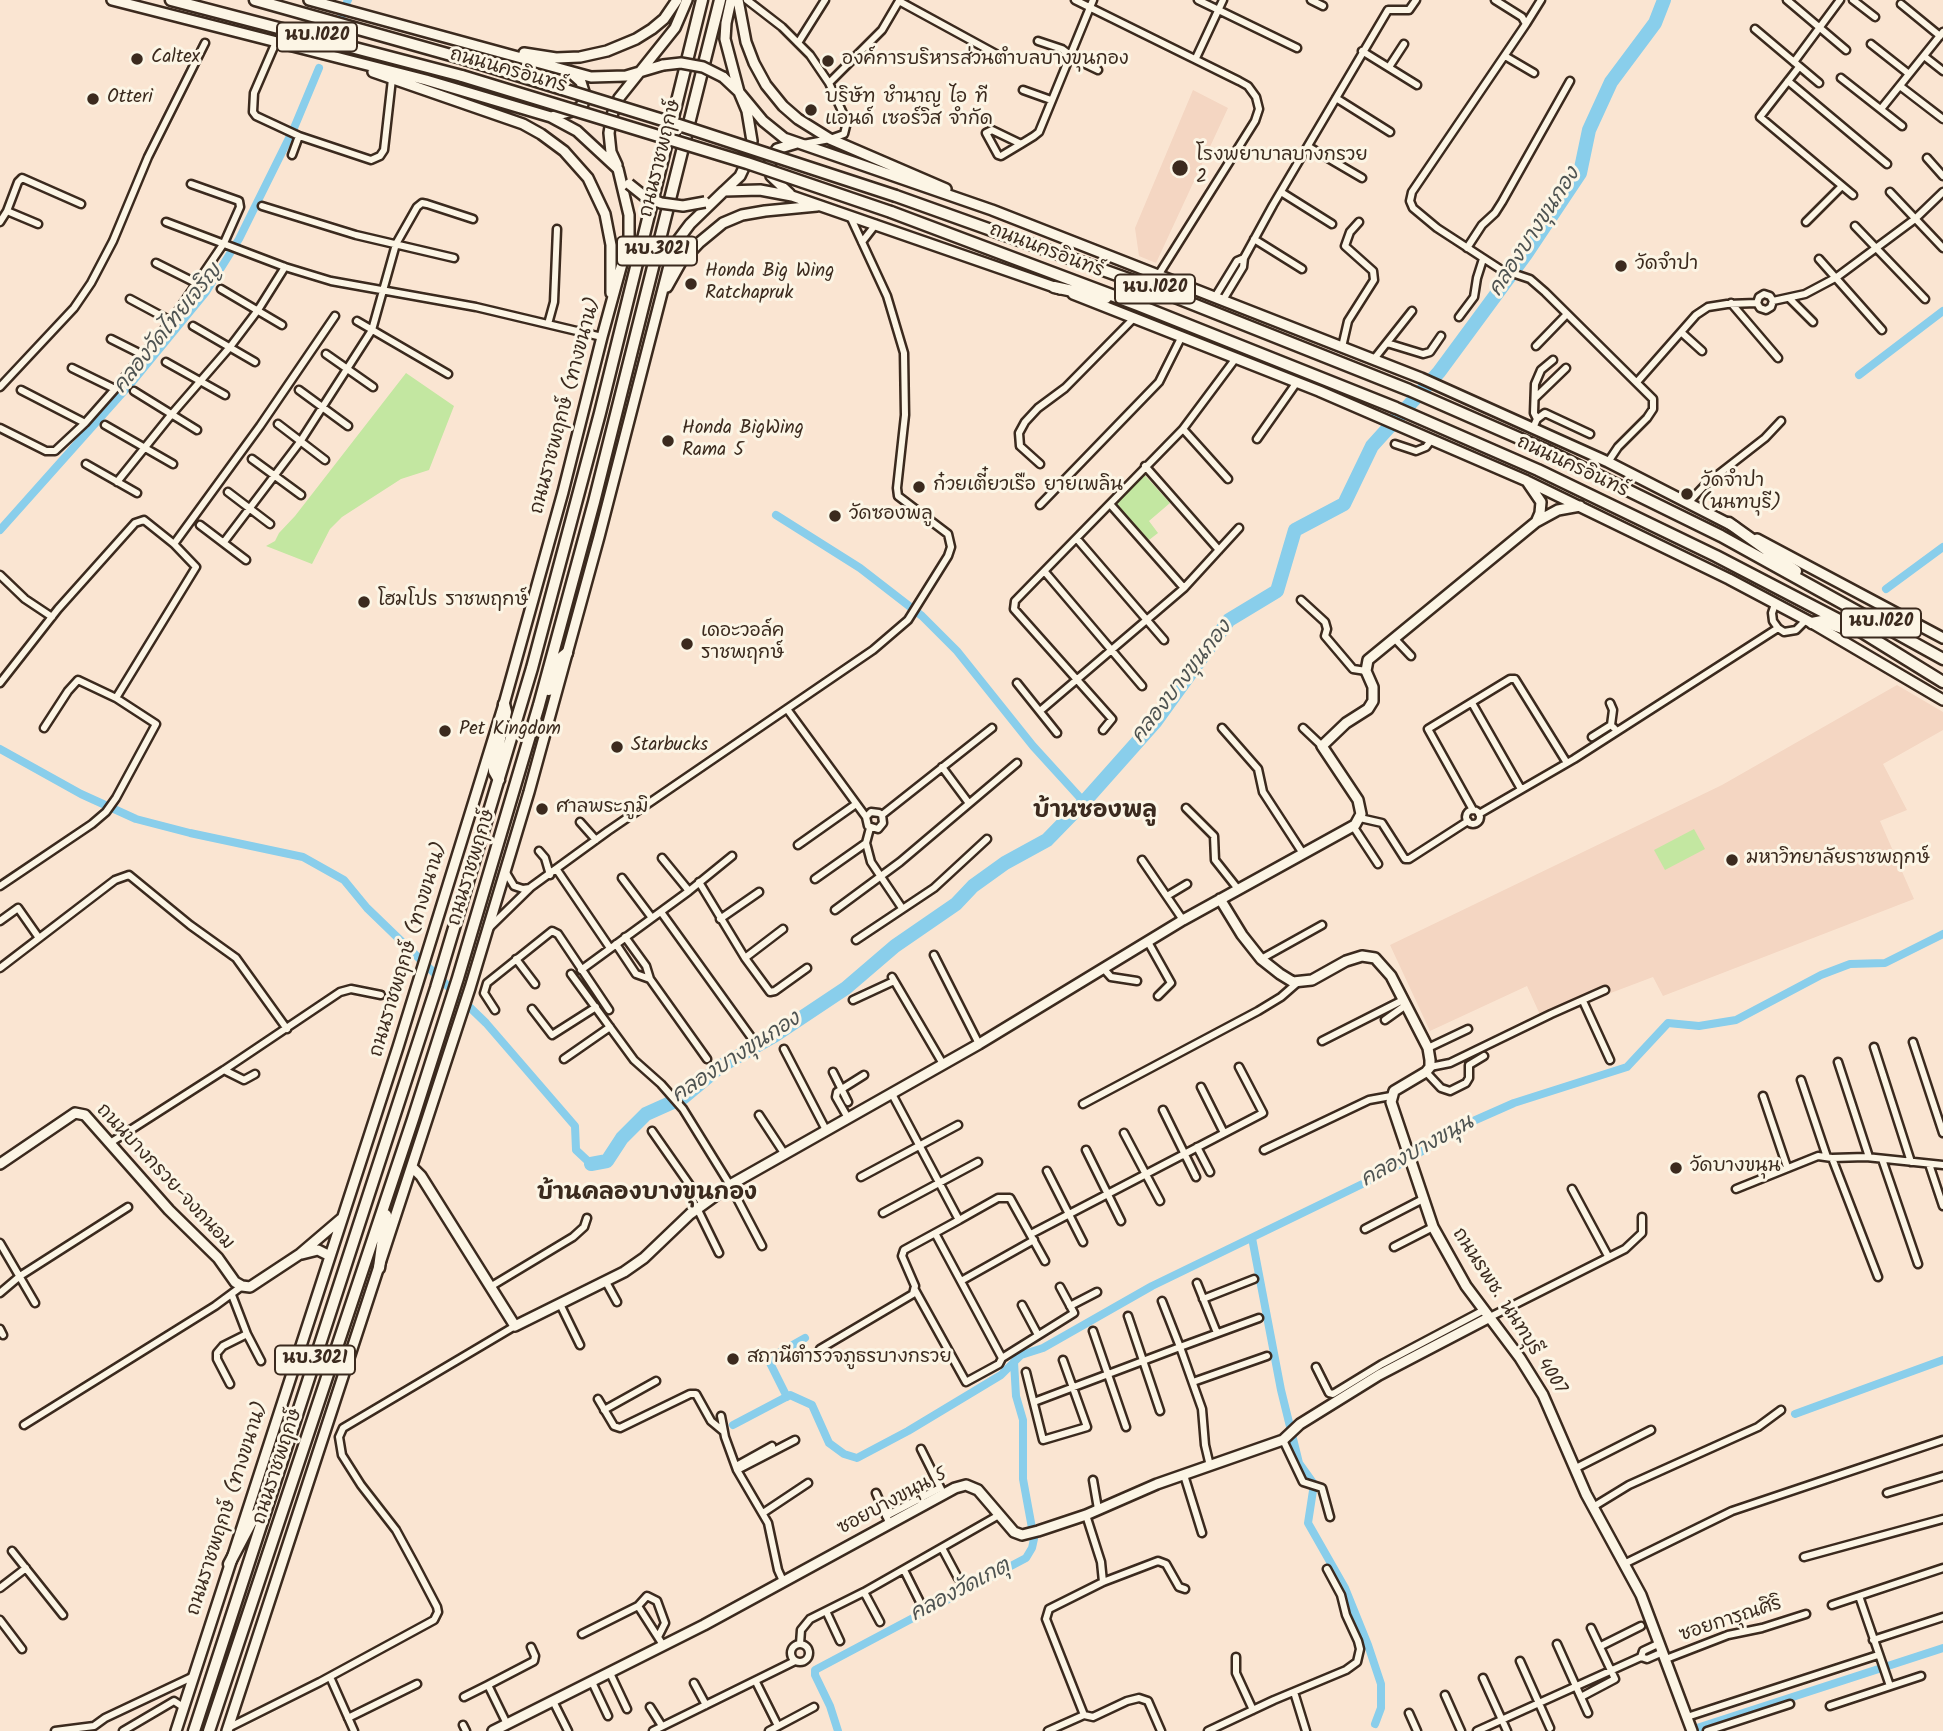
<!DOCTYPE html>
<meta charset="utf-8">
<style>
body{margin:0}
canvas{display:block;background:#fae5d2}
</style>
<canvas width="1943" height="1731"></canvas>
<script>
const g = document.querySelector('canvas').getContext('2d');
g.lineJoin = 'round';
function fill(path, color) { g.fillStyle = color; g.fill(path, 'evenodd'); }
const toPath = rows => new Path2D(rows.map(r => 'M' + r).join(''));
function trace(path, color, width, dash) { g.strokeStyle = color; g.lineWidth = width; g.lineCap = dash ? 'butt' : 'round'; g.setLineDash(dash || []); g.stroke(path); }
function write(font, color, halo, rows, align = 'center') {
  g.font = font + ' Kalam,"Playpen Sans Thai",sans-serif'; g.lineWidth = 6; g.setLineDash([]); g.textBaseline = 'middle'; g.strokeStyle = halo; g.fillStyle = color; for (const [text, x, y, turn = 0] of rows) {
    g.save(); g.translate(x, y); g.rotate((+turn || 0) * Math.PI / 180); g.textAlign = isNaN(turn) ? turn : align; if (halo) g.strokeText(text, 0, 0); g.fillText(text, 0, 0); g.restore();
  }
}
fill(toPath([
 [1193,90,1228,108,1156,263,1139,256,1135,228],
 [1897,685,1943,712,1943,730,1883,764,1907,810,1880,821,1914,899,1663,996,1653,977,1542,1019,1527,986,1430,1031,1390,945,1722,785]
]), '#f4d6c2');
fill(toPath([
 [406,373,454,406,429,470,401,479,342,517,330,529,312,564,266,546,275,541,279,533,295,516],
 [1142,472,1170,503,1149,521,1158,533,1149,540,1120,509,1115,500],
 [1694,829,1705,849,1665,870,1654,850]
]), '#c3e7a1');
trace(toPath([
 [347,2,348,0],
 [341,19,342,16],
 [333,37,335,33],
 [1859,375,1943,311],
 [776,515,860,568,922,616,957,651,1033,746,1084,802],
 [0,530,133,381,206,292,239,239,294,128,319,68],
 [1886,589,1943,547],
 [0,749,81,794,136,819,190,833,303,857,344,880,367,908,486,1023,575,1126,576,1150,591,1164],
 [1252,1238,1281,1390,1299,1463,1314,1484,1308,1523,1345,1588,1368,1645,1381,1684,1381,1708,1375,1724],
 [787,1397,768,1359,805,1338],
 [1795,1414,1943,1360],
 [733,1425,790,1395,812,1405,829,1443,844,1454,857,1458,908,1431,1001,1375,1021,1355,1043,1348,1152,1286,1385,1173,1471,1122,1514,1103,1627,1067,1668,1023,1699,1026,1736,1020,1821,975,1850,964,1885,963,1943,934],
 [1697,1728,1943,1648],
 [838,1731,830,1706,815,1675,815,1670,1026,1558,1032,1548,1034,1539,1023,1479,1023,1420,1016,1396,1014,1362]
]), '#89ceeb', 8);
trace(toPath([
 [591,1164,607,1161,622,1138,646,1114,684,1097,721,1066,774,1036,846,988,895,946,956,904,973,886,1005,863,1047,840,1084,802,1156,721,1229,620,1277,591,1295,530,1344,504,1372,446,1439,372,1526,254,1580,173,1589,130,1611,82,1655,23,1664,0]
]), '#89ceeb', 14);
const street = toPath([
 [747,0,782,27,810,55,829,83,847,122,844,134,830,139,803,144],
 [1075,0,1239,81,1248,86,1256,97,1259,109,1255,121,1159,274],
 [1198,0,1297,48],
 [1311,0,1323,6],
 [1495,0,1522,17,1526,24,1412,192,1410,201,1413,208,1437,228,1500,269,1530,279,1545,292,1653,399,1653,409,1647,418,1618,447,1608,462],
 [1787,0,1846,50],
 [1853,0,1875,17],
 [1901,4,1940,36],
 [1526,24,1541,0],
 [1755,29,1819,83],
 [1038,41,1062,49,1075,59,1098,70],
 [276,42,254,93,253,112,256,116,299,136],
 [798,43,825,0],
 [1871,44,1909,74],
 [1362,51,1417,85],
 [1505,56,1534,73],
 [1924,56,1943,71],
 [1196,58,1223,0],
 [1794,62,1840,0],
 [1389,67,1404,44],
 [1799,67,1760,117,1853,195],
 [1841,78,1902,126],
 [1788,81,1887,164],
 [829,83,882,30,899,1,996,54],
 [1900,86,1943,119],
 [1023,90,1051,100],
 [1336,98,1390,132],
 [1881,109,1943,32],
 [1021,144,992,130,986,133,998,155,1001,156,1021,144,1034,136,1039,132,1093,0],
 [1309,147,1362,178],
 [292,155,299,136,371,160,380,156,384,150,392,79],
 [1927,158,1943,176],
 [1281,192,1332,224],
 [1890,192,1943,248],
 [262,206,356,235,454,258],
 [7,211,38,224],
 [0,222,7,211,18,182,22,178,81,204],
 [166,222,285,267,331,281,476,307,602,337],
 [1806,222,1842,186],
 [1855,226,1925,299],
 [1254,239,1302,269],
 [862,242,876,224],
 [1467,248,1482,225,1495,213,1502,202,1570,81],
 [1819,259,1882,330],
 [156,263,198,284],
 [221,289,282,325],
 [1215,297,1237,261,1244,258],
 [1789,298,1813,322],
 [130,299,171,321],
 [1223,300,1243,267,1244,258,1273,205,1388,10,1409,10,1416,0],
 [1773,301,1805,294,1837,277,1915,219,1943,192],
 [1731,303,1778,358],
 [1459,317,1474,297,1477,278,1483,259],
 [357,321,448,374],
 [548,324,554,302,557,229],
 [193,326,255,362],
 [1681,332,1702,351],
 [111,339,143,355],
 [1387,343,1423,354,1430,352,1441,336],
 [1536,346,1567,314],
 [1342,347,1348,321,1374,280,1373,271,1345,246,1350,232,1359,222],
 [326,354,373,387],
 [1374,359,1412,311],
 [166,362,225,395],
 [72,368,115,389],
 [1637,382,1696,315,1708,307,1727,304,1757,303,1760,308,1766,310,1771,307,1773,301,1770,296,1764,294,1759,297,1757,303],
 [0,387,74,308,91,283,113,241,148,157,205,43],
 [21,390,85,423],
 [299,390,348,426],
 [134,391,197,430],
 [1535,398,1566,368],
 [1537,419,1534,413,1535,384,1541,370,1553,360],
 [278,424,325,460],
 [105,425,173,464],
 [0,428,46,451,55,451,85,423,115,389,171,321,224,243,240,207,239,201,191,184],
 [1533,428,1537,419,1545,413,1590,434],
 [1183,429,1228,479],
 [1257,439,1297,382],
 [1395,444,1416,451,1426,447,1432,439],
 [252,459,301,495],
 [86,464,137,493],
 [1040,464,1020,446,1019,433,1025,422,1038,408,1065,388,1134,318],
 [1145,466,1219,550],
 [117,482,171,415,230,347,258,310,285,267],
 [228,492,270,524],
 [1688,503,1706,484,1765,438,1781,421],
 [1110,504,1184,588],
 [1040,505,1159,382,1182,336],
 [200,525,246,560],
 [1077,539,1164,640],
 [224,542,300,442,372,330,396,244,417,207,422,203,427,204,473,219],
 [174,544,260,426,335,316],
 [1045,572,1142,686],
 [0,575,25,599,52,617],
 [1301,600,1325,622,1327,629,1325,636,1353,669,1366,671],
 [1775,604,1772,613,1773,621,1778,628,1784,632,1796,630,1806,620],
 [1394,638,1411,656],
 [0,683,58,609,135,523,144,520,174,544,196,567,116,698],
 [1017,683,1057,733],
 [1472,703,1521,789],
 [1610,703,1613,710,1611,725,1617,731],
 [787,709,866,817,868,826,878,829,883,823,882,815,879,813,871,812,866,817],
 [1040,711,1184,588,1239,528],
 [1222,728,1258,769,1263,792,1302,852],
 [1303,728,1322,746],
 [1103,730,1112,719,1014,609,1015,601,1183,429,1236,358],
 [1592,737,1611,725],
 [942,767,968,802],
 [1186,808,1214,836,1215,860,1238,889],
 [1473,810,1428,729,1510,679,1515,679,1567,763],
 '1466 817a7 7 0 1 1 14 0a7 7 0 1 1-14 0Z',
 [1479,814,1574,759,1778,628],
 [882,815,992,728],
 [1360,818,1382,823,1405,859,1409,859,1468,821],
 [580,822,596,840],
 [1353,826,1378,864],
 [870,828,866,843,871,862,902,908],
 [798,845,856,804],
 [539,851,545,858,550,875],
 [662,858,689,891],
 [1142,860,1183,920],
 [557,870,610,948],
 [505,871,514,886,523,889,530,888],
 [622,878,652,918],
 [815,879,866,843],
 [699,882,745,958,770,992,775,991,807,968],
 [0,886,92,824,106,812,116,798,156,724,116,698,78,680,68,691,44,728],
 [1167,896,1187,884],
 [835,910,900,862,1017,763],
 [661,912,751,1037],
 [720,919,759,892],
 [0,921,18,908,39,938],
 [489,928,531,887,608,831,873,650,908,620,948,556,951,547,948,534,898,496,897,488,905,415,904,353,887,296,850,216],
 [625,937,646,966,650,979,707,1059],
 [856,940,934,888,987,839],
 [1148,942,1171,983,1158,996],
 [616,944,636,974,650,979],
 [934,955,979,1044],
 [745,958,783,929],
 [516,959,535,984],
 [1261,959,1322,925],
 [0,968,115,880,129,875,190,925,236,958,287,1029],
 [1103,968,1111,977,1137,981],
 [581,970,689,891,732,856],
 [571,974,634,1060,661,1084,683,1109,730,1185,762,1246],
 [892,977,943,1064],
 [853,1000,894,981],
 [1583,1001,1610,1060],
 [532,1009,552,1035,596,1007],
 [495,1010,484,993,487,983,552,931,558,934,609,1010],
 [1385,1020,1406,1005],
 [1322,1041,1403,1000],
 [1913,1042,1943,1133],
 [1874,1047,1911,1162],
 [1428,1048,1468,1029],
 [784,1049,826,1130],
 [564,1059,610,1027],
 [1838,1062,1869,1157],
 [1430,1067,1450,1063,1551,1014,1605,990],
 [224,1070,244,1080,255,1074],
 [833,1072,848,1102],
 [1426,1072,1441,1088,1450,1091,1466,1083,1469,1078,1469,1065,1484,1056],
 [1801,1080,1827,1157],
 [1201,1087,1224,1133],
 [1763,1096,1787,1167],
 [1083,1104,1258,1011,1281,997,1297,983],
 [1163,1110,1196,1177],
 [759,1115,784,1153],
 [848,1118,836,1097,837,1092,864,1075],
 [652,1131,703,1204],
 [1124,1133,1160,1201],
 [110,1143,224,1070,340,992,351,989,381,995],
 [1197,1147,1210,1172],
 [1086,1150,1121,1221],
 [1264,1150,1369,1100,1391,1096],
 [1832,1158,1878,1277],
 [1882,1159,1918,1264],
 [1929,1164,1943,1206],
 [1047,1171,1083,1242],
 [861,1177,958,1125],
 [1572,1189,1608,1256],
 [1736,1189,1818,1156,1832,1158,1866,1157,1943,1165],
 [697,1208,719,1253],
 [883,1213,978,1162],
 [959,1220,998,1198,1010,1198,1045,1261],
 [1365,1229,1423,1199],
 [935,1233,1002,1358],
 [1031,1234,1263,1113,1239,1067],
 [0,1243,35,1303],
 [1394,1247,1433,1227],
 [961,1281,1034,1240],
 [606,1282,617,1302],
 [1197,1283,1217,1333],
 [490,1287,573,1237,584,1227,587,1218],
 [915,1290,966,1382,999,1364,1002,1358,1074,1313,1060,1287],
 [0,1293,20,1276,128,1207],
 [1203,1299,1254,1279],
 [1162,1301,1180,1347,1259,1318],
 [560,1304,580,1345],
 [1022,1305,1038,1335],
 [1070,1306,1097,1292],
 [1128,1316,1160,1411],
 [1490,1317,1625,1249,1642,1233,1642,1217],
 [0,1329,3,1335],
 [1093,1331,1126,1427],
 [247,1334,261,1361],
 [820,1349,913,1294,915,1286,902,1256,904,1250,959,1220,892,1094],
 [1316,1367,1329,1393,1333,1394,1382,1364,1484,1310],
 [1026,1372,1043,1440,1087,1427,1063,1360],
 [1193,1382,1267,1356],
 [230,1384,217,1359,217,1353,223,1346,247,1334,232,1295],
 [598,1399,614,1426,620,1428,690,1394,696,1394,711,1421,723,1431],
 [1034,1402,1180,1347,1202,1409,1205,1445,1210,1466],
 [604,1410,656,1381],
 [721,1416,725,1437,737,1470,768,1523,778,1570,783,1581],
 [24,1425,215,1306,242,1286],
 [1283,1440,1303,1482,1322,1488,1330,1517],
 [921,1449,941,1489],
 [736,1466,772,1446],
 [1576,1468,1651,1430],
 [737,1470,795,1440],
 [1184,1475,1202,1533],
 [1093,1480,1098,1509],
 [876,1493,888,1520],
 [1887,1493,1943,1476],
 [1593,1507,1629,1485,1758,1427,1781,1410],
 [763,1513,808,1483],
 [1086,1515,1101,1562,1103,1582],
 [886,1516,940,1488],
 [942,1548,958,1578],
 [12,1551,63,1615],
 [1804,1557,1943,1519],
 [1624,1564,1732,1511,1943,1440],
 [904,1570,920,1602],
 [0,1588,26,1568],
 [864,1592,880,1622],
 [1859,1596,1890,1686],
 [1832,1605,1943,1568],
 [638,1606,647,1596,657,1601,665,1623,658,1637],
 [826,1611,840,1641],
 [0,1620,22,1649],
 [582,1634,638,1606,663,1645],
 [1873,1640,1943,1617],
 [800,1644,801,1630,810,1619,864,1592,999,1515],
 [1557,1644,1588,1713],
 '791 1653a9 9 0 1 1 18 0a9 9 0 1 1-18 0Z',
 [1601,1646,1641,1626],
 [1236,1657,1236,1673,1253,1710],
 [1641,1657,1643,1651,1660,1643],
 [1666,1659,1728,1635,1762,1628,1806,1614],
 [1520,1661,1550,1728],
 [610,1673,627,1709],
 [330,1677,354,1731],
 [1483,1678,1507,1731],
 [592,1682,608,1716],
 [756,1682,778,1726],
 [694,1683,706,1705],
 [1294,1692,1306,1731],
 [1445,1695,1461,1731],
 [464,1697,488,1685],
 [1581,1697,1615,1679,1591,1628],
 [553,1701,568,1731],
 [1830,1706,1921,1676],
 [650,1707,662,1726],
 [1409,1713,1417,1731],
 [1084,1715,1046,1619,1049,1609,1103,1582,1158,1561,1166,1564,1179,1587,1185,1589],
 [1687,1717,1878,1655],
 [348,1718,417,1684],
 [507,1724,488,1685,534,1661,535,1656,531,1647],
 [463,1725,466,1731],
 [228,1728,320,1682,434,1620,438,1612,437,1607,415,1565,396,1530,361,1485,342,1455,339,1437,343,1428,515,1326],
 [55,1731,94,1726,105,1718,192,1677],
 [123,1731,174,1701,183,1707],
 [653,1731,795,1661],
 [769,1731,814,1707],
 [1048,1731,1084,1715,1093,1717,1127,1701,1139,1698,1148,1701,1161,1731],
 [1208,1731,1274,1700,1346,1670,1357,1662,1360,1649,1358,1641,1346,1615,1341,1595,1327,1569],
 [1477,1731,1641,1657,1647,1659,1663,1652],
 [1707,1731,1790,1704]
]);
const secondary = toPath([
 [112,0,426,80,551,117,577,131,618,169],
 [309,0,591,77,626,76,663,65],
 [731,0,726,23,725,39,739,92,763,121,784,138,992,210,1421,378,1608,462,1735,527],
 [738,0,746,42,754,63,766,85,783,106,798,119,830,139,946,189],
 [524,53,556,58,580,57,607,51,636,39,652,29,664,19,677,0],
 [373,72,523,124,541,134,564,151,588,178,605,214,611,245,611,293],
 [551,117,576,110,583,104,585,95,581,82,570,72],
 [617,165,611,152,609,133,612,115,619,98,675,28,687,0],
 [724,191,760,190,792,196,1060,289],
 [722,193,740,176,749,157,752,141,747,111,739,92,723,77],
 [790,194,771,176,770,160,777,149,797,143],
 [667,287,681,262,700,242,723,223,742,215,765,211,817,206],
 [1073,294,1319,391,1527,481,1729,579,1812,623,1943,700],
 [1528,483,1541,502,1540,513,1537,520],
 [1757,539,1943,638],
 [1220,899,1242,935,1261,959,1280,974,1293,982,1312,980,1346,961,1362,956,1375,958,1391,976,1428,1048,1430,1060,1430,1067,1426,1072,1394,1091,1391,1102,1433,1227,1466,1286,1520,1358,1543,1395,1586,1494,1641,1595,1692,1731],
 [0,1164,75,1113,85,1115,169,1210,218,1258,235,1282,242,1286,250,1287,300,1254,341,1219],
 [412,1167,421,1176,515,1326,624,1272,644,1258,690,1214,730,1185,979,1044,1183,920,1355,825,1361,814,1358,800,1322,746,1346,723,1368,709,1373,701,1373,687,1366,671,1368,660,1536,522,1558,510,1580,506],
 [302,1254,318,1250,330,1256],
 [176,1731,398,1047,504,704,563,492,602,337,629,238,629,215,618,169],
 [227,1731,470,988,529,792,599,537,672,254,678,240,690,224,724,191],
 [493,1731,704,1625,955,1488,966,1485,978,1490,1014,1532,1022,1535,1038,1531,1086,1515,1157,1484,1283,1440,1300,1424,1379,1375,1490,1317]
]);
const primary = toPath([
 [171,0,462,76],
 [255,0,465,59],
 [896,196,1145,285,1409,390,1546,450,1721,536,1943,659],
 [891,212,1138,305,1396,408,1538,470,1716,556,1862,632,1943,682],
 [1054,287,1106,298],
 [1729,523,1796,571],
 [1812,623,1822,621,1845,629],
 [549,690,562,657,567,653],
 [499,780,494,771,494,766,506,712,504,704],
 [379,1268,386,1215],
 [229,1564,255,1515,266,1507],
 [194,1731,436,988,532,668,600,413,702,0],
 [209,1731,413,1119,458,978,539,705,594,502,720,0]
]);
trace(street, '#3b2a1e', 11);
trace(secondary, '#3b2a1e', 14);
trace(primary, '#3b2a1e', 15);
trace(street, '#fcf5e5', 6);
trace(secondary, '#fcf5e5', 9);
trace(primary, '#fcf5e5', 10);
const secondaryBridge = toPath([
 [663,65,681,63,703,67,723,77],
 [629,184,644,196,661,203,683,206,705,202]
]);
const primaryBridge = toPath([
 [465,59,679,125,896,196],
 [462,76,747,163,891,212]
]);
trace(secondaryBridge, '#3b2a1e', 14, []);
trace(primaryBridge, '#3b2a1e', 15, []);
trace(secondaryBridge, '#fcf5e5', 9);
trace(primaryBridge, '#fcf5e5', 10);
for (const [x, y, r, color] of [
 [137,59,7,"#3b2a1e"],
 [828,61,7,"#3b2a1e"],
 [93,99,7,"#3b2a1e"],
 [811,110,7,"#3b2a1e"],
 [1180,168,9,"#3b2a1e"],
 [1621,266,7,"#3b2a1e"],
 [691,284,7,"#3b2a1e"],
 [668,441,7,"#3b2a1e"],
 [919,487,7,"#3b2a1e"],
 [1687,494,7,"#3b2a1e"],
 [835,516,7,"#3b2a1e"],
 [364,602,7,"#3b2a1e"],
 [687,644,7,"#3b2a1e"],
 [445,731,7,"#3b2a1e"],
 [617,747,7,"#3b2a1e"],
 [542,809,7,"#3b2a1e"],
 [1732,860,7,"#3b2a1e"],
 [1676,1168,7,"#3b2a1e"],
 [733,1359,7,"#3b2a1e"]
]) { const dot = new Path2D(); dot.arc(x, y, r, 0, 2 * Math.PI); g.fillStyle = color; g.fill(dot); trace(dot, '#fcf5e5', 2.5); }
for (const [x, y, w] of [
 [317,37,80],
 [657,251,80],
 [1155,289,80],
 [1881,623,80],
 [315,1360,80]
]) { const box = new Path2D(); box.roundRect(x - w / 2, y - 14.5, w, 29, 5); g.fillStyle = '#fcf5e5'; g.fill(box); trace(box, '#3b2a1e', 2); }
write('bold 18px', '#3b2a1e', null, [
 ["นบ.1020",317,37],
 ["นบ.3021",657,251],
 ["นบ.1020",1155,289],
 ["นบ.1020",1881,623],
 ["นบ.3021",315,1360]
]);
write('19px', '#3b2a1e', '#fcf5e5', [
 ["Caltex",151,59],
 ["องค์การบริหารส่วนตำบลบางขุนกอง",842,61],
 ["Otteri",107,99],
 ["บริษัท ชำนาญ ไอ ที",825,99],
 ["แอนด์ เซอร์วิส จำกัด",825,121],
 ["โรงพยาบาลบางกรวย",1196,157],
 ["2",1196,179],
 ["วัดจําปา",1635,266],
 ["Honda Big Wing",705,273],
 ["Ratchapruk",705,295],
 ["Honda BigWing",682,430],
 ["Rama 5",682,452],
 ["วัดจำปา",1701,483],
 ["(นนทบุรี)",1701,505],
 ["ก๋วยเตี๋ยวเรือ ยายเพลิน",933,487],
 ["วัดซองพลู",849,516],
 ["โฮมโปร ราชพฤกษ์",378,602],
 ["เดอะวอล์ค",701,633],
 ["ราชพฤกษ์",701,655],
 ["Pet Kingdom",459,731],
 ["Starbucks",631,747],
 ["ศาลพระภูมิ",556,809],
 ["มหาวิทยาลัยราชพฤกษ์",1746,860],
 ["วัดบางขนุน",1690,1168],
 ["สถานีตำรวจภูธรบางกรวย",747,1359]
], 'left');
write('19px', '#3b2a1e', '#fcf5e5', [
 ["ถนนนครอินทร์",508,72,16],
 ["ถนนราชพฤกษ์",662,159,-76],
 ["ถนนนครอินทร์",1046,252,21],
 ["ถนนราชพฤกษ์ (ทางขนาน)",567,406,-75],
 ["ถนนนครอินทร์",1572,468,25],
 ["ถนนราชพฤกษ์",473,868,-73],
 ["ถนนราชพฤกษ์ (ทางขนาน)",410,950,-73],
 ["ถนนบางกรวย-จงถนอม",164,1178,47],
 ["ถนนรพช. นนทบุรี 4007",1508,1312,57],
 ["ถนนราชพฤกษ์",279,1467,-72],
 ["ซอยบางขนุน 5",893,1503,-28],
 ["ถนนราชพฤกษ์ (ทางขนาน)",229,1509,-72],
 ["ซอยการุณศิริ",1731,1621,-18]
]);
write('italic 21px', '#4e5351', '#fcf5e5', [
 ["คลองบางขุนกอง",1536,233,-57],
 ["คลองวัดไทยเจริญ",169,330,-51],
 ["คลองบางขุนกอง",1183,683,-52],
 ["คลองบางขุนกอง",737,1059,-33],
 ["คลองบางขนุน",1418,1153,-29],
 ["คลองวัดเกตุ",961,1592,-28]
]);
write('bold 23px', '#3b2a1e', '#fcf5e5', [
 ["บ้านซองพลู",1095,813],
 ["บ้านคลองบางขุนกอง",647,1195]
]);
</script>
